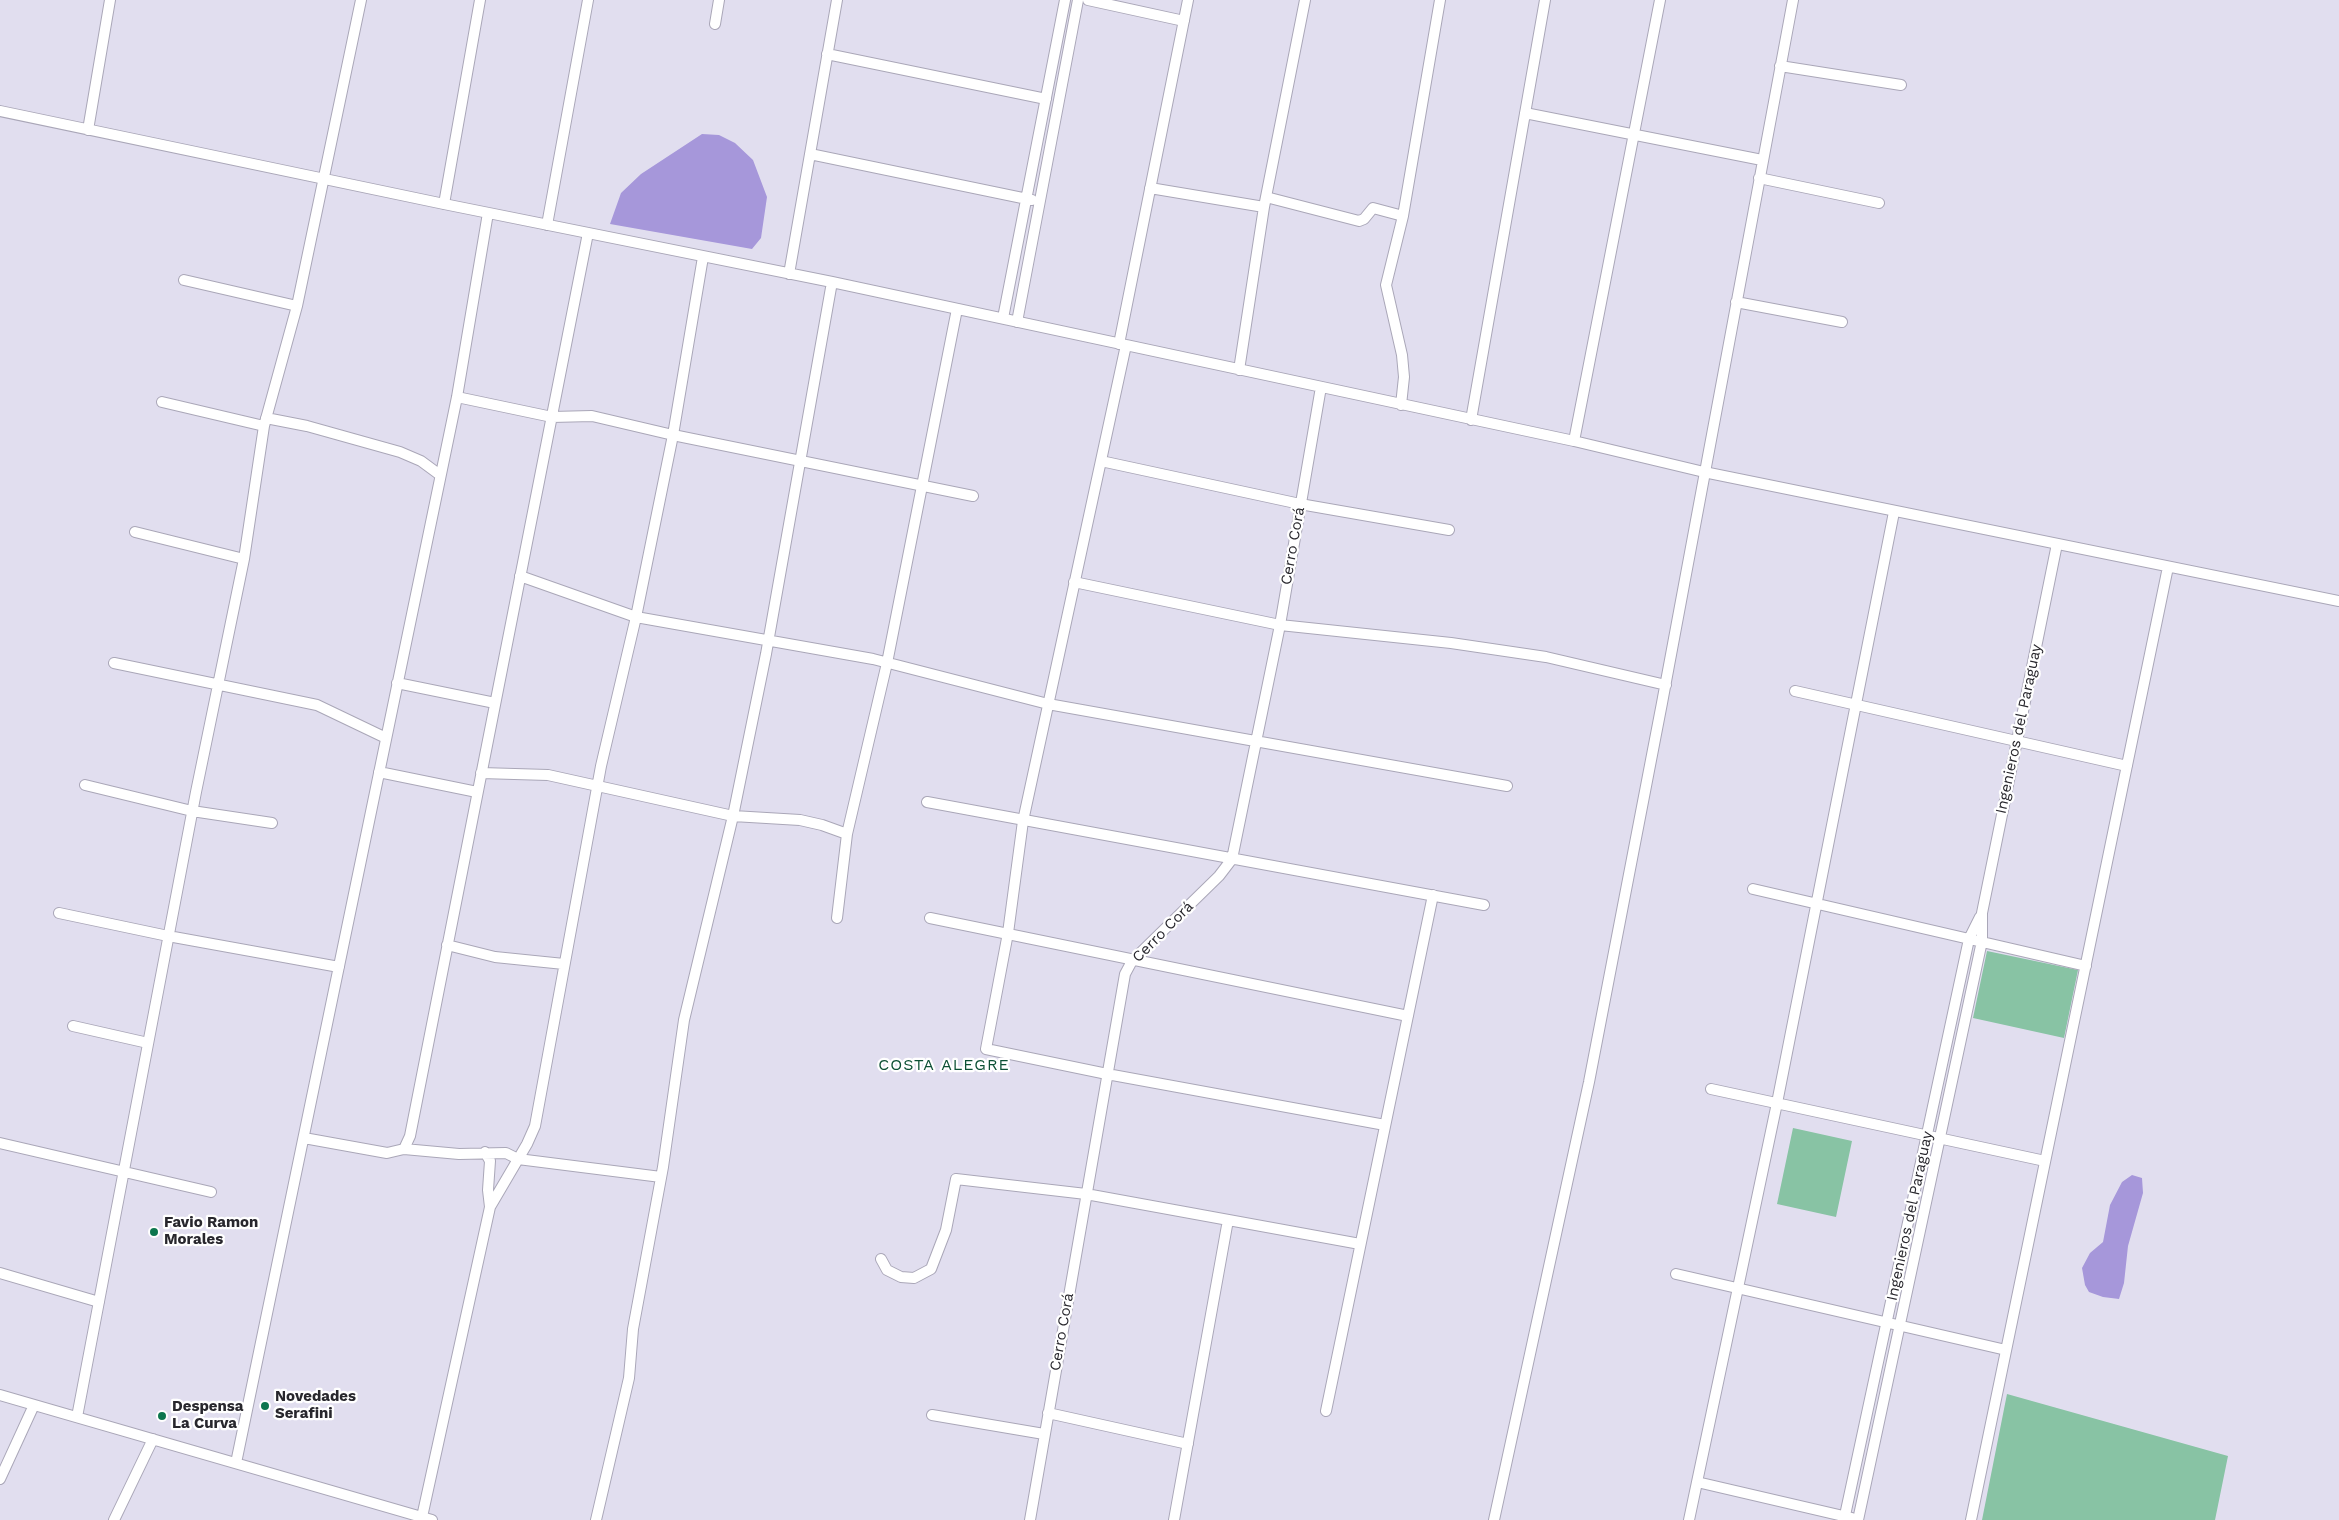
<!DOCTYPE html>
<meta charset="utf-8">
<style>
body{margin:0}
canvas{display:block;background:#e1deef}
</style>
<canvas width="2339" height="1520"></canvas>
<script>
const g = document.querySelector('canvas').getContext('2d');
g.lineJoin = 'round';
function fill(path, color) { g.fillStyle = color; g.fill(path, 'evenodd'); }
const toPath = rows => new Path2D(rows.map(r => 'M' + r).join(''));
function trace(path, color, width, dash) { g.strokeStyle = color; g.lineWidth = width; g.lineCap = dash ? 'butt' : 'round'; g.setLineDash(dash || []); g.stroke(path); }
function write(font, color, halo, rows, align = 'center') {
  g.font = font + ' "Work Sans",sans-serif'; g.lineWidth = 4.5; g.setLineDash([]); g.textBaseline = 'middle'; g.strokeStyle = halo; g.fillStyle = color; for (const [text, x, y, turn = 0] of rows) {
    g.save(); g.translate(x, y); g.rotate((+turn || 0) * Math.PI / 180); g.textAlign = isNaN(turn) ? turn : align; if (halo) g.strokeText(text, 0, 0); g.fillText(text, 0, 0); g.restore();
  }
}
fill(toPath([
 [1987,951,2078,970,2064,1038,1973,1018],
 [1793,1128,1852,1141,1836,1217,1777,1204],
 [2007,1394,2228,1456,2215,1520,1982,1520]
]), '#88c3a4');
fill(toPath([
 [702,134,719,135,735,143,753,160,767,197,761,238,752,249,610,224,621,193,641,174],
 [2132,1175,2142,1178,2143,1193,2128,1246,2124,1283,2119,1299,2103,1297,2089,1292,2085,1285,2082,1268,2090,1253,2103,1242,2110,1205,2122,1182]
]), '#a697da');
const street = toPath([
 [1088,0,1184,21],
 [715,24,719,0],
 [827,54,1046,99],
 [1780,66,1901,85],
 [0,111,444,204,832,282,1574,441,1704,472,2339,601],
 [1525,113,1762,160],
 [88,130,110,0],
 [810,154,1032,200],
 [1759,178,1879,203],
 [1150,188,1264,207],
 [1266,197,1359,221,1364,219,1373,208,1403,216],
 [444,204,480,0],
 [547,225,588,0],
 [789,274,837,0],
 [184,280,297,306],
 [1736,302,1842,322],
 [1003,318,1065,0],
 [1017,322,1078,0],
 [1119,344,1188,0],
 [1126,345,1023,821,1008,933,986,1049,1107,1074,1385,1125],
 [1239,370,1264,207,1305,0],
 [457,397,552,417,592,416,673,435,973,496],
 [162,402,264,426],
 [1401,405,1404,377,1402,355,1386,285,1403,216,1440,0],
 [266,418,307,426,400,452,421,461,440,475],
 [1471,420,1545,0],
 [1574,441,1660,0],
 [1101,461,1300,504,1449,530],
 [135,532,244,559],
 [520,576,636,617,873,659,1048,704,1507,786],
 [1074,582,1280,625,1451,643,1546,657,1666,685],
 [114,663,317,705,386,738],
 [397,683,495,703],
 [1795,691,2127,766],
 [379,772,477,792],
 [481,773,548,775,733,816,800,820,822,825,847,834],
 [85,785,192,811,272,823],
 [927,802,1484,905],
 [1753,889,2086,966],
 [59,913,168,936,339,967],
 [837,918,847,834,887,663,957,309],
 [930,918,1408,1016],
 [447,945,495,957,564,964],
 [73,1026,148,1043],
 [1711,1089,2045,1161],
 [304,1138,387,1153,404,1149,459,1154,506,1153,518,1159,661,1177],
 [0,1143,211,1192],
 [404,1149,410,1136,588,233],
 [485,1152,490,1161,488,1190,490,1207],
 [881,1259,887,1270,901,1277,914,1278,931,1269,946,1230,956,1179,1086,1194,1360,1244],
 [0,1273,99,1302],
 [1676,1274,2006,1350],
 [0,1395,432,1520],
 [1326,1411,1433,895],
 [1048,1413,1188,1444],
 [932,1415,1044,1434],
 [77,1417,196,792,244,559,264,426,297,306,361,0],
 [236,1463,457,397,488,213],
 [0,1479,34,1405],
 [1697,1482,1852,1518],
 [422,1517,490,1207,527,1144,535,1126,601,766,636,617,673,435,703,257],
 [114,1520,153,1439],
 [596,1520,629,1378,633,1329,663,1167,684,1020,733,816,766,654,832,282],
 [1030,1520,1125,974,1132,961,1219,876,1232,859,1280,625,1321,387],
 [1174,1520,1228,1220],
 [1494,1520,1589,1082,1662,703,1793,0],
 [1689,1520,1777,1103,1894,512],
 [1844,1520,1969,939,1980,917],
 [1858,1520,1982,941,1982,913,2057,544],
 [1971,1520,2168,567]
]);
trace(street, '#aaa7b8', 12);
trace(street, '#fff', 10);
for (const [x, y, r, color] of [
 [154,1232,5,"#0d764e"],
 [265,1406,5,"#0d764e"],
 [162,1416,5,"#0d764e"]
]) { const dot = new Path2D(); dot.arc(x, y, r, 0, 2 * Math.PI); g.fillStyle = color; g.fill(dot); trace(dot, '#fff', 2); }
write('15px', '#28272d', '#fff', [
 ["Cerro Corá",1293,546,-80],
 ["Ingenieros del Paraguay",2019,729,-78],
 ["Cerro Corá",1163,932,-45],
 ["Ingenieros del Paraguay",1910,1216,-78],
 ["Cerro Corá",1062,1332,-80]
]);
write('bold 15px', '#28272d', '#fff', [
 ["Favio Ramon",164,1223],
 ["Morales",164,1240],
 ["Novedades",275,1397],
 ["Serafini",275,1414],
 ["Despensa",172,1407],
 ["La Curva",172,1424]
], 'left');
g.letterSpacing = '1px';
write('16px', '#0c5035', '#fff', [
 ["COSTA ALEGRE",944,1065]
]);
g.letterSpacing = '0px';
</script>
